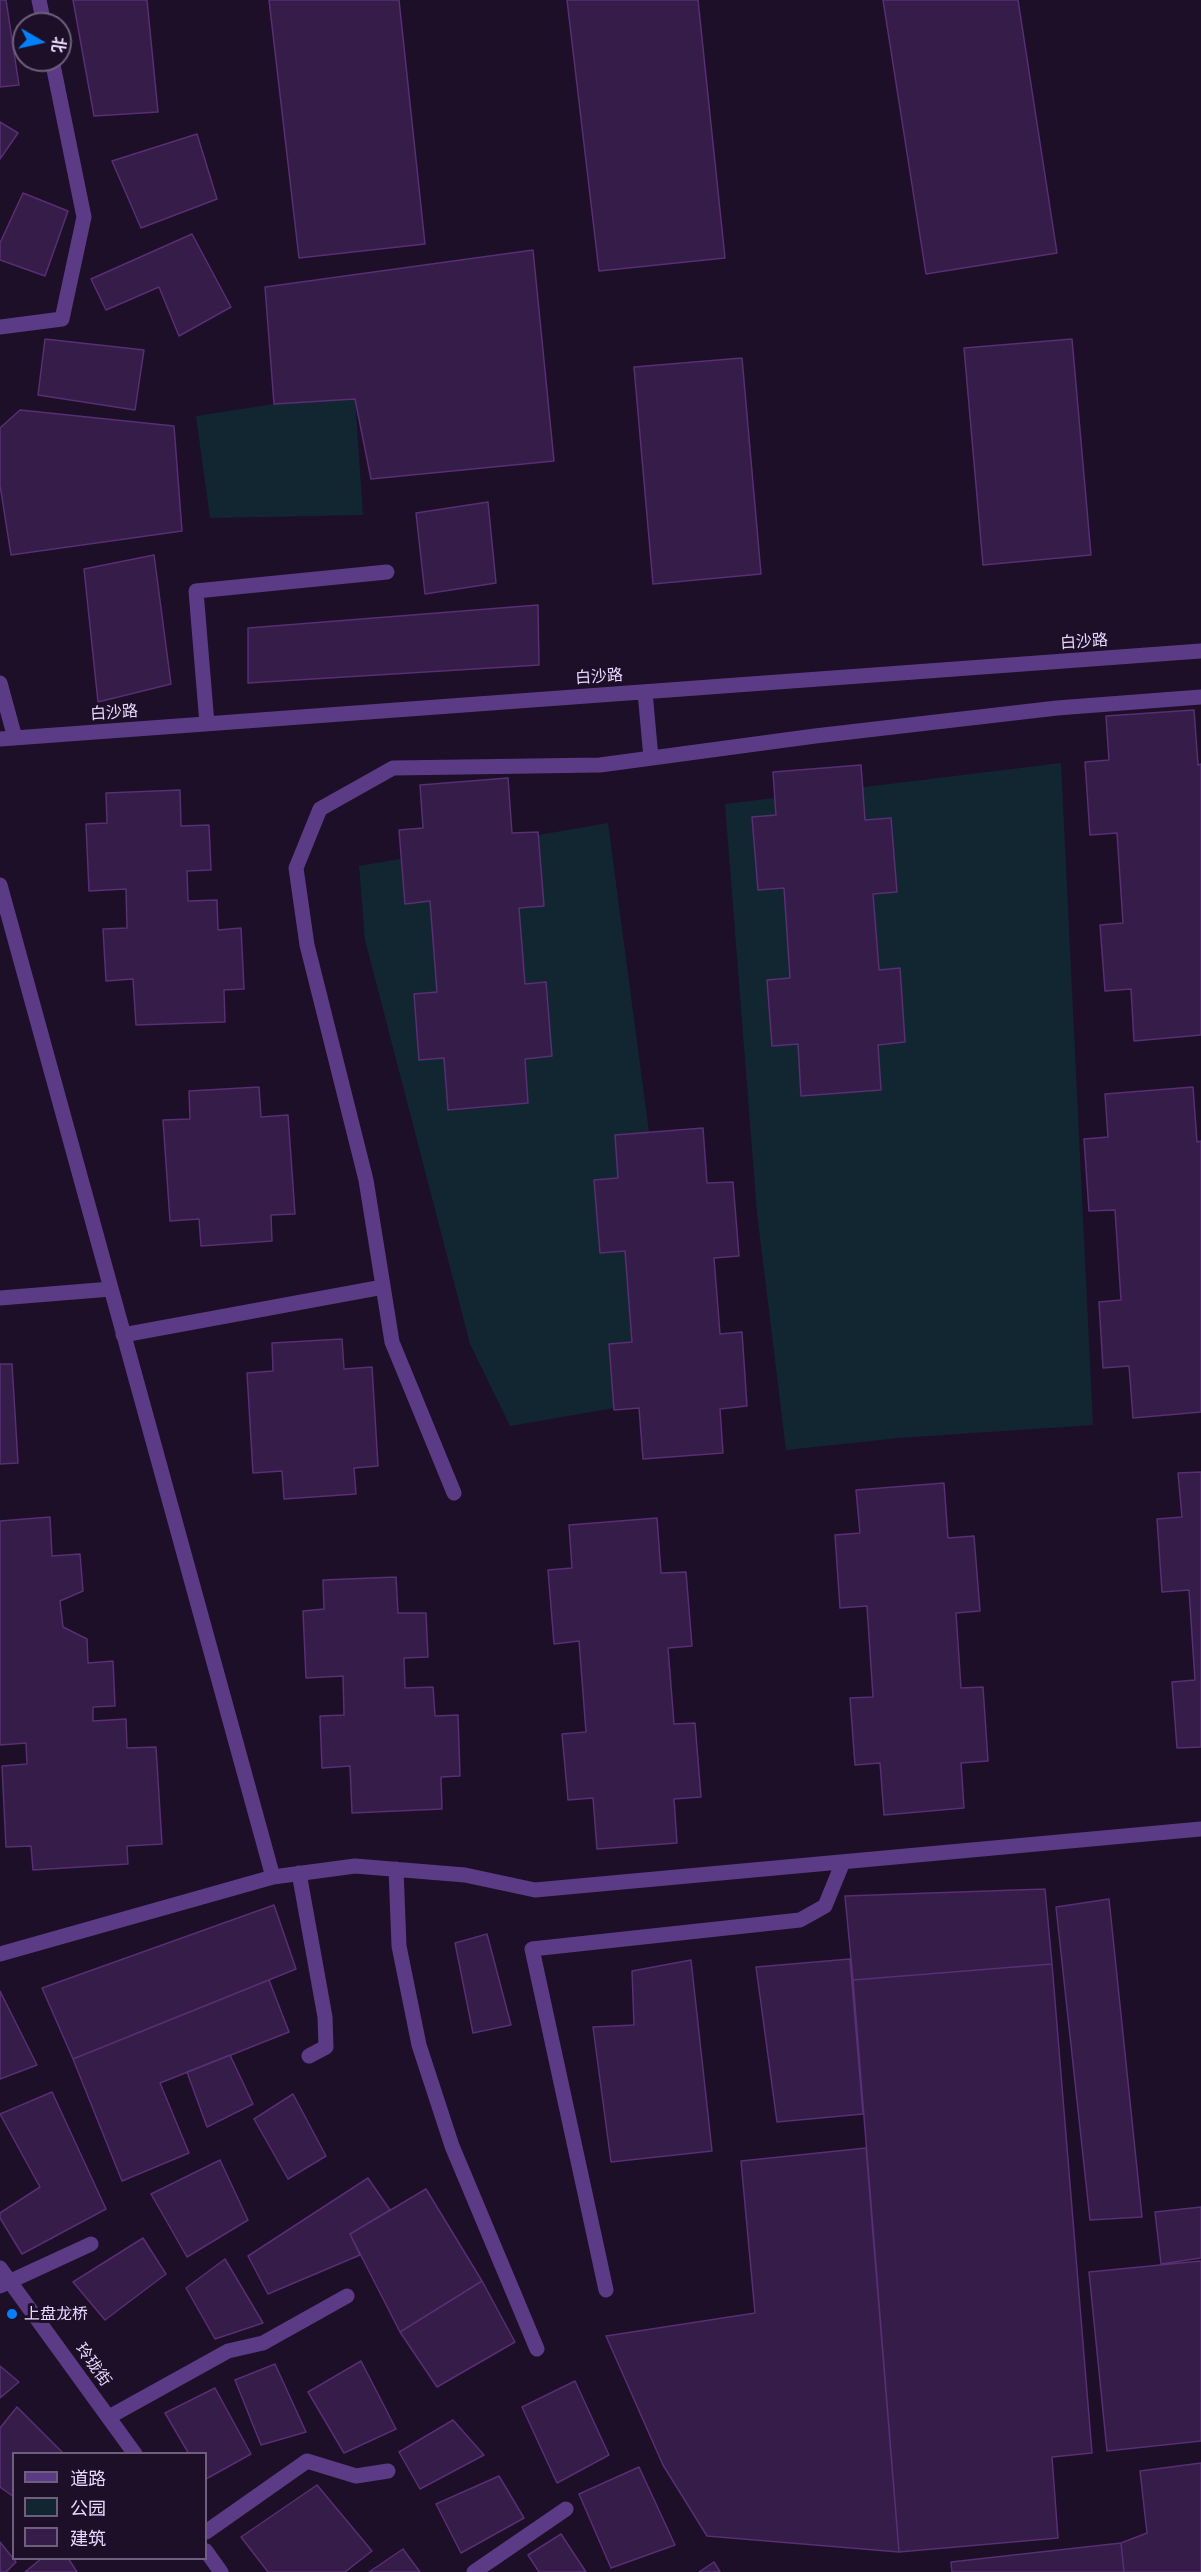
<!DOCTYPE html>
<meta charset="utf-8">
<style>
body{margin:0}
#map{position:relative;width:1201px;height:2572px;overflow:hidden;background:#1d0f27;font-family:"Work Sans","Noto Sans SC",sans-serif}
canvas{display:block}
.legend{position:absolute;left:12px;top:2452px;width:195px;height:108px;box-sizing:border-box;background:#1d0f27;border:2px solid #6f5f7d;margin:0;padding:8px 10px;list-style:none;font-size:18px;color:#ebd6ff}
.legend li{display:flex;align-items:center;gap:12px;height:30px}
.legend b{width:30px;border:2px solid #6f5f7d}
.north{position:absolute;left:12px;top:12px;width:60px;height:60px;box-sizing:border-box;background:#1d0f27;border:2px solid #6f5f7d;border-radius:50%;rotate:99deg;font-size:16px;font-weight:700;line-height:24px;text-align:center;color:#ebd6ff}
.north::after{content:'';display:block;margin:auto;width:21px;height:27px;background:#0280fe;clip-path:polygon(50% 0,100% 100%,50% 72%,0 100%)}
</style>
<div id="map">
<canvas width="1201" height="2572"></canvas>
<ul class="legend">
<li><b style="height:8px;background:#5c3b86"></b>道路</li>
<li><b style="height:16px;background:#122631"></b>公园</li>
<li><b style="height:16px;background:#361c48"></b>建筑</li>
</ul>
<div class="north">北</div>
</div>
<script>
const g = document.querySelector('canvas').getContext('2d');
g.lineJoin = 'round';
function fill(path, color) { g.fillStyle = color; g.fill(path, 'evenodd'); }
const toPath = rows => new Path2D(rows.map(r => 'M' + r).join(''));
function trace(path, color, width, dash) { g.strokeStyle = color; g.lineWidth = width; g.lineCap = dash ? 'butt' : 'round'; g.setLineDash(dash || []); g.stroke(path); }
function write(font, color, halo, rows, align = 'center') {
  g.font = font + ' "Work Sans","Noto Sans SC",sans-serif'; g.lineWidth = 6; g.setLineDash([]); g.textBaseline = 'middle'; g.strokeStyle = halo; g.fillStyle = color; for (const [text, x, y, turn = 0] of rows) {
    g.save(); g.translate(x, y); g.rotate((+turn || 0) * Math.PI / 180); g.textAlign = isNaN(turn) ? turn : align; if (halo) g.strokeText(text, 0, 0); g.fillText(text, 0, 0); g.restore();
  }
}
fill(toPath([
 [355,399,363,515,210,518,196,416,274,404],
 [1061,763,1093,1425,899,1438,786,1450,757,1213,725,804],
 [608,823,684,1396,510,1426,470,1344,365,940,359,866]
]), '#122631');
const building = toPath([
 [0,0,6,0,19,85,0,87,0,0],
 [73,0,147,0,158,112,94,116,73,0],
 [269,0,399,0,425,244,299,258,269,0],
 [567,0,698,0,725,258,599,271,567,0],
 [883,0,1018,0,1057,253,926,274,883,0],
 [0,122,18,133,0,159,0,122],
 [197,134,217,199,141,228,112,161,197,134],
 [23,193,68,211,45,276,0,260,0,243,23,193],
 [192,234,231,307,179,336,159,287,106,310,91,279,192,234],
 [533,250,554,461,371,479,355,399,274,404,265,287,533,250],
 [45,339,144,350,135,410,38,395,45,339],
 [1072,339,1091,555,983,565,964,348,1072,339],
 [742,358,761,574,653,584,634,367,742,358],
 [20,410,174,426,182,531,11,555,0,485,0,428,20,410],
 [488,502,496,583,425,594,416,513,488,502],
 [154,555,171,684,98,702,84,569,154,555],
 [538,605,539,665,248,683,248,628,538,605],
 [1194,710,1198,765,1201,764,1201,1035,1134,1041,1131,989,1105,991,1100,925,1123,923,1117,833,1090,835,1085,762,1109,760,1106,716,1194,710],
 [861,765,865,820,891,818,897,892,873,894,879,970,900,968,905,1042,878,1045,881,1090,801,1096,798,1044,772,1046,767,980,790,978,784,888,758,890,752,817,776,815,773,772,861,765],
 [508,778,512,833,538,832,544,906,519,908,525,984,546,982,552,1056,525,1059,528,1103,448,1110,444,1058,419,1060,414,994,437,992,430,901,405,904,399,830,423,828,420,785,508,778],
 [180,790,181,826,209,825,211,870,187,871,188,901,217,900,218,930,241,928,244,989,224,990,225,1022,136,1025,133,979,106,981,103,929,127,928,126,889,89,891,86,824,107,823,106,793,180,790],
 [259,1087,261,1117,288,1115,295,1214,271,1215,272,1241,201,1246,199,1219,170,1221,163,1120,190,1119,189,1091,259,1087],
 [1193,1087,1197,1142,1201,1141,1201,1412,1133,1418,1129,1366,1103,1368,1099,1302,1121,1300,1115,1210,1089,1211,1084,1139,1108,1137,1105,1094,1193,1087],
 [703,1128,707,1183,733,1182,739,1256,714,1258,720,1334,742,1332,747,1406,720,1409,723,1453,643,1459,639,1408,614,1410,609,1344,632,1342,625,1251,600,1253,594,1180,618,1178,615,1135,703,1128],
 [342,1339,344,1369,372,1367,378,1466,354,1468,356,1494,284,1499,282,1471,253,1473,247,1373,273,1371,272,1343,342,1339],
 [0,1364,12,1364,18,1463,0,1464,0,1364],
 [1201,1472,1201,1747,1177,1748,1172,1682,1195,1680,1189,1590,1162,1592,1157,1519,1182,1517,1178,1473,1201,1472],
 [944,1483,948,1538,974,1536,980,1611,956,1613,961,1688,983,1687,988,1761,961,1763,964,1808,884,1815,880,1763,855,1765,850,1698,873,1697,867,1606,840,1608,835,1535,860,1533,856,1490,944,1483],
 [50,1517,52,1556,80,1554,83,1591,60,1601,63,1627,87,1639,88,1663,113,1661,115,1706,93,1707,93,1721,126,1719,127,1748,156,1747,162,1844,127,1846,128,1864,33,1870,31,1846,6,1847,2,1766,27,1764,26,1743,0,1745,0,1521,50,1517],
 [657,1518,661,1573,686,1572,692,1646,668,1648,674,1724,695,1723,701,1797,674,1799,677,1843,597,1849,593,1798,568,1800,562,1734,586,1732,579,1641,554,1644,548,1570,572,1568,569,1525,657,1518],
 [396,1577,398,1613,426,1613,428,1657,404,1658,405,1688,433,1687,435,1716,458,1715,460,1776,441,1777,442,1809,352,1813,350,1766,322,1768,320,1716,344,1715,343,1676,306,1678,303,1611,324,1609,323,1580,396,1577],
 [1045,1889,1052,1964,853,1980,845,1896,1045,1889],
 [1109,1899,1142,2217,1090,2220,1056,1907,1109,1899],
 [274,1905,296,1969,73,2059,42,1988,274,1905],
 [487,1934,511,2025,473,2033,455,1943,487,1934],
 [850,1959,863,2114,777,2122,756,1967,850,1959],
 [691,1960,712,2151,611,2162,593,2027,634,2025,632,1971,691,1960],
 [1052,1964,1092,2453,1052,2457,1058,2538,899,2552,853,1980,1052,1964],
 [269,1980,289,2032,160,2083,189,2153,122,2181,73,2059,269,1980],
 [0,1991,37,2065,0,2079,0,1991],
 [230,2055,253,2104,207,2127,187,2072,230,2055],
 [52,2092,106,2209,22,2254,0,2218,0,2213,40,2187,0,2114,52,2092],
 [293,2094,326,2156,288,2179,254,2119,293,2094],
 [866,2148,899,2552,707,2536,663,2465,606,2336,755,2313,741,2161,866,2148],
 [220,2160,248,2220,187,2257,151,2194,220,2160],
 [368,2178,390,2210,350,2234,360,2255,268,2294,248,2256,368,2178],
 [426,2189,482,2281,400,2332,350,2234,426,2189],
 [1201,2207,1201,2258,1161,2264,1155,2212,1201,2207],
 [143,2238,166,2274,105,2320,73,2282,143,2238],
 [225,2259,263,2323,215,2339,186,2288,225,2259],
 [1201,2261,1201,2441,1107,2451,1089,2272,1201,2261],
 [482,2281,515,2342,437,2387,400,2332,482,2281],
 [361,2361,396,2429,344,2453,308,2392,361,2361],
 [275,2364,306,2432,261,2445,235,2380,275,2364],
 [0,2366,19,2382,0,2398,0,2366],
 [575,2381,609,2455,557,2483,522,2407,575,2381],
 [215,2388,251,2454,206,2479,206,2454,189,2454,165,2413,215,2388],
 [17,2407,64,2454,14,2454,14,2497,0,2487,0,2428,17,2407],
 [453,2420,484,2455,420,2489,399,2452,453,2420],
 [1201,2463,1201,2572,1124,2572,1121,2543,1147,2533,1140,2471,1201,2463],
 [639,2467,675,2545,611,2568,579,2494,639,2467],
 [499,2476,524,2518,461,2553,436,2504,499,2476],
 [317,2485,372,2551,345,2572,268,2572,241,2537,317,2485],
 [561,2534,586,2572,539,2572,528,2555,561,2534],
 [0,2542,16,2562,6,2572,0,2572,0,2542],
 [1121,2543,1124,2572,952,2572,951,2562,1121,2543],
 [403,2549,420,2572,369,2572,403,2549],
 [42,2558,68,2558,77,2572,25,2572,42,2558],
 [714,2562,720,2572,699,2572,714,2562]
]);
fill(building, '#361c48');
trace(building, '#582e74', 1.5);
trace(toPath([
 [39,0,44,24],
 [0,327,62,319,84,217,52,60],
 [0,683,15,738],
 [645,692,651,758],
 [207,724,196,591,387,572],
 [0,739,1201,651],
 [0,885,273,1877],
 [0,1298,111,1289],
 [123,1335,383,1287],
 [454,1493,392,1342,366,1180,307,945,296,868,320,809,393,768,600,765,815,736,1057,708,1201,697],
 [396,1869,399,1946,419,2045,452,2146,537,2349],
 [299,1873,325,2017,326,2047,309,2056],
 [0,1954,273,1877,355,1866,465,1875,535,1890,1201,1829],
 [0,2268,135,2454],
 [0,2286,91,2244],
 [606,2290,532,1949,800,1920,825,1906,843,1862],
 [109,2417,228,2351,263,2343,347,2296],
 [206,2532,307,2461,356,2476,388,2471],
 [206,2551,221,2572],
 [474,2572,566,2509]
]), '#5c3b86', 15);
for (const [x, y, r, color] of [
 [12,2314,6,"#0280fe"]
]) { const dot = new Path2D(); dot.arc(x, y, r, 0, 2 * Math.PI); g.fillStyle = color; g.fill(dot); trace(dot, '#1d0f27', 2); }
write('16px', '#ebd6ff', '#1d0f27', [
 ["白沙路",1084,642,-4],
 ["白沙路",599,677,-4],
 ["白沙路",114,713,-4],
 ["玲珑街",93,2365,54]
]);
write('16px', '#ebd6ff', '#1d0f27', [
 ["上盘龙桥",24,2314]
], 'left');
</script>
